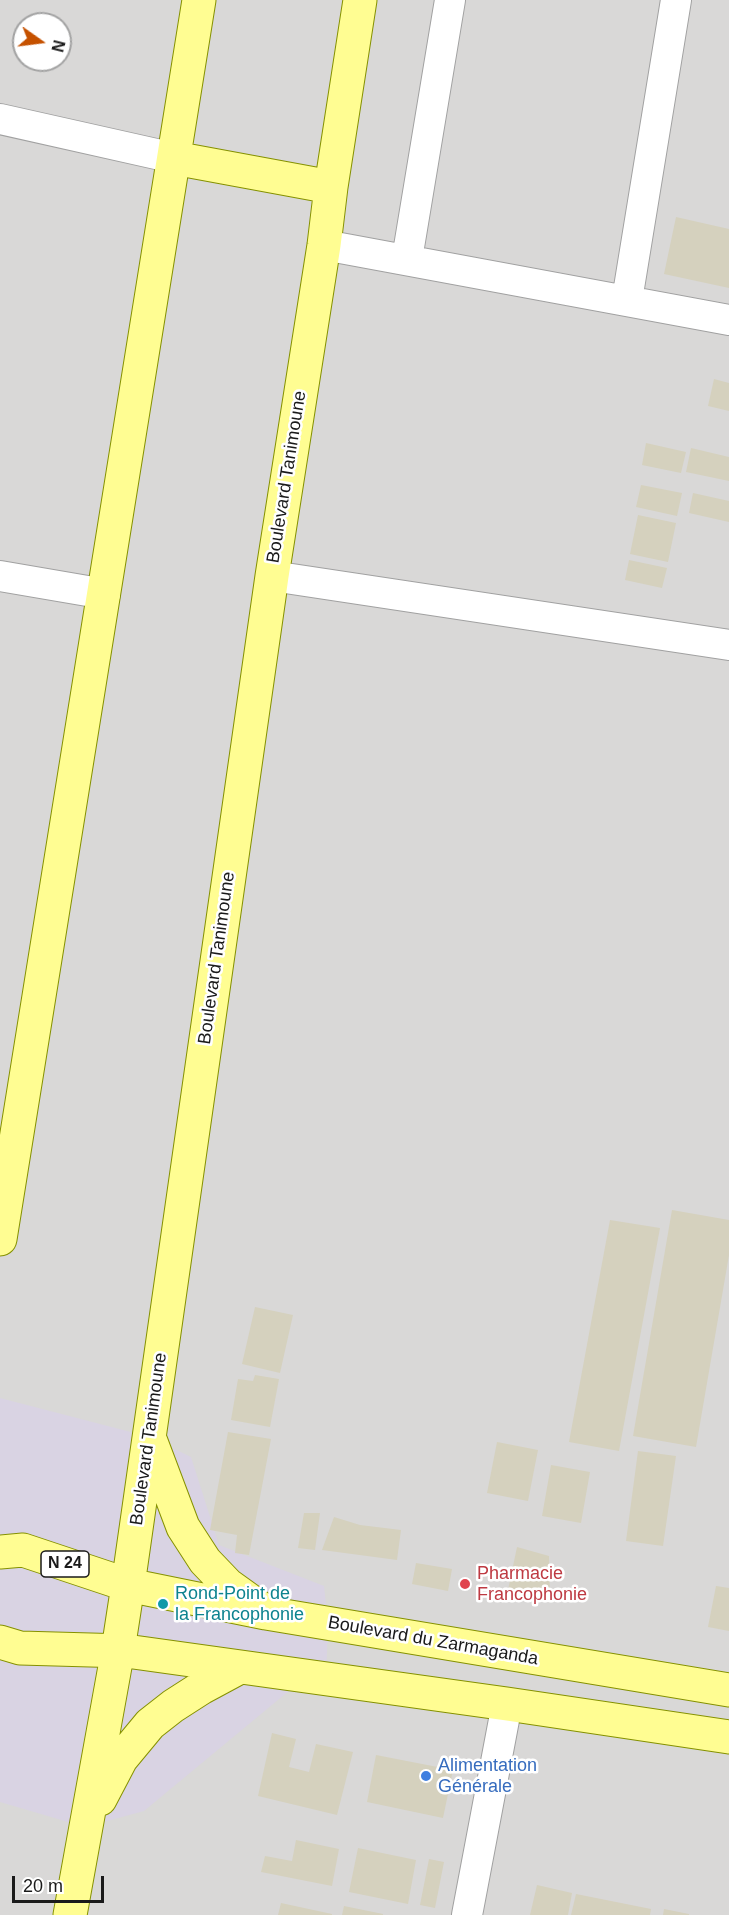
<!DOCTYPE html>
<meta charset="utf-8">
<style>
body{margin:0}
#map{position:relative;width:729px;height:1915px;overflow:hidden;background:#eceede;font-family:Arial,sans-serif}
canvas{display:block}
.north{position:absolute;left:12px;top:12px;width:60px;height:60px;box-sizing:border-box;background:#fff;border:2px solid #a3a3a3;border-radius:50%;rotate:104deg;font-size:16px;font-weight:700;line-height:24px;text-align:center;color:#1a1a1a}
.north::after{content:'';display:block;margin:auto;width:21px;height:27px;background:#c55100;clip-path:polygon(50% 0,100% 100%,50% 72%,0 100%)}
.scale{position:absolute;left:12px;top:1876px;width:92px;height:27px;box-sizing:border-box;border:3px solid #1a1a1a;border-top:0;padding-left:8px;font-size:18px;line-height:21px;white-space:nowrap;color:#1a1a1a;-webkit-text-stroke:4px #fff;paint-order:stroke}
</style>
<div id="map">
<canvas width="729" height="1915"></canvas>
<div class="north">N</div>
<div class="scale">20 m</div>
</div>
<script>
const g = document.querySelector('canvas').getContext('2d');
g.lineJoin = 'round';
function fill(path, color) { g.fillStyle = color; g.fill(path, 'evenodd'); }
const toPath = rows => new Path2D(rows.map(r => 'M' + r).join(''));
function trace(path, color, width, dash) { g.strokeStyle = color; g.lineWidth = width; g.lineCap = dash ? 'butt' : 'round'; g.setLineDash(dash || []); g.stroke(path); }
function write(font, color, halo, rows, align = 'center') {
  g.font = font + ' Arial,sans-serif'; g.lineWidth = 5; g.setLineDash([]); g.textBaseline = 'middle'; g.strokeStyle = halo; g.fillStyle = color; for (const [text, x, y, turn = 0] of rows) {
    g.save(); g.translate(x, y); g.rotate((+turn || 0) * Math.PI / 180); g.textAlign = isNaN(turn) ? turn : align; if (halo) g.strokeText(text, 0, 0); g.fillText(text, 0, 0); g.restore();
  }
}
fill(toPath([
 [0,0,729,0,729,1915,0,1915],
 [24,24,60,24,60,60,24,60]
]), '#d9d8d7');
fill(toPath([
 [0,1398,150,1437,191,1457,219,1545,324,1586,328,1623,326,1679,290,1690,144,1811,85,1827,0,1802]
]), '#d9d3e3');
fill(toPath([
 [676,217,729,229,729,288,664,274],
 [714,379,729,383,729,411,708,406],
 [646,443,686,452,681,473,642,465],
 [691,448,729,457,729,481,686,472],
 [641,485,682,493,677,516,636,507],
 [693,493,729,501,729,522,689,513],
 [638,515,676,523,668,562,630,554],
 [629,560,667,568,662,588,625,580],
 [672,1210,729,1220,729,1255,696,1447,633,1436],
 [610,1220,660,1228,619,1451,569,1442],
 [255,1307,293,1315,280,1373,242,1364],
 [255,1375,279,1379,270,1427,231,1420,238,1379,253,1381],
 [228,1432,271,1439,249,1555,235,1553,237,1535,210,1530],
 [497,1442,538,1450,528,1501,487,1493],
 [638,1451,676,1456,663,1546,626,1541],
 [551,1465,590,1472,581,1523,542,1516],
 [304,1513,320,1513,315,1550,298,1548],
 [334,1517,360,1525,401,1530,397,1560,322,1550],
 [517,1547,549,1556,550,1598,508,1590],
 [416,1563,452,1569,448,1591,412,1584],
 [716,1586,729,1588,729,1631,708,1627],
 [272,1733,296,1739,289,1767,309,1772,316,1744,353,1752,337,1815,258,1796],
 [376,1755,453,1770,443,1818,367,1802],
 [296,1840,339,1849,332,1886,261,1872,265,1856,292,1861],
 [358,1848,416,1860,408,1904,349,1892],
 [429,1859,444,1862,435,1908,420,1905],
 [537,1885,572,1893,568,1915,530,1915],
 [576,1894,651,1909,650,1915,571,1915],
 [281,1903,332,1914,332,1915,278,1915],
 [344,1906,383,1914,383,1915,342,1915],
 [664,1909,689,1914,689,1915,663,1915]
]), '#d5d1be');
const minor = toPath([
 [0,119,174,158],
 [324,245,729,320],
 [407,259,450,0],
 [627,300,676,0],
 [0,576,105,594],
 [272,576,729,645],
 [467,1915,507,1704]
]);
const major = toPath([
 [174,158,331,187],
 [0,1239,199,0],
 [151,1442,183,1527,205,1561,228,1585,260,1608],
 [0,1552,23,1550,128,1585,266,1613,729,1690],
 [0,1642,20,1648,126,1651,507,1704,729,1737],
 [100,1799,121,1759,150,1724,173,1706,201,1688,240,1667],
 [70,1915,118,1650,128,1585,272,576,324,245,331,187,360,0]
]);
trace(minor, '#a1a1a1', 32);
trace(major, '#859100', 35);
trace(minor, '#fff', 30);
trace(major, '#fffd92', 33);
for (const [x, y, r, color] of [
 [465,1584,6,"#e0444e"],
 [163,1604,6,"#0f9aa8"],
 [426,1776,6,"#3f7fe0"]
]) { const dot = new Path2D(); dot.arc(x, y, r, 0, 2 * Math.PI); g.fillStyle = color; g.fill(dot); trace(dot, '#fff', 2); }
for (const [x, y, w] of [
 [65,1564,48]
]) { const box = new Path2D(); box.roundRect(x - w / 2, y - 13, w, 26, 4.5); g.fillStyle = '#fff'; g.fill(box); trace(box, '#1a1a1a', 1.5); }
write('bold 16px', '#1a1a1a', null, [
 ["N 24",65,1564]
]);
write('18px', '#1a1a1a', '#fff', [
 ["Boulevard Tanimoune",287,477,-81],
 ["Boulevard Tanimoune",217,958,-82],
 ["Boulevard Tanimoune",149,1439,-82],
 ["Boulevard du Zarmaganda",433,1641,10]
]);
write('18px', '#be3a42', '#fff', [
 ["Pharmacie",477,1574],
 ["Francophonie",477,1595]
], 'left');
write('18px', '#0d838f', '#fff', [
 ["Rond-Point de",175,1594],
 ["la Francophonie",175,1615]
], 'left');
write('18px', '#366cbe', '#fff', [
 ["Alimentation",438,1766],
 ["Générale",438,1787]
], 'left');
</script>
